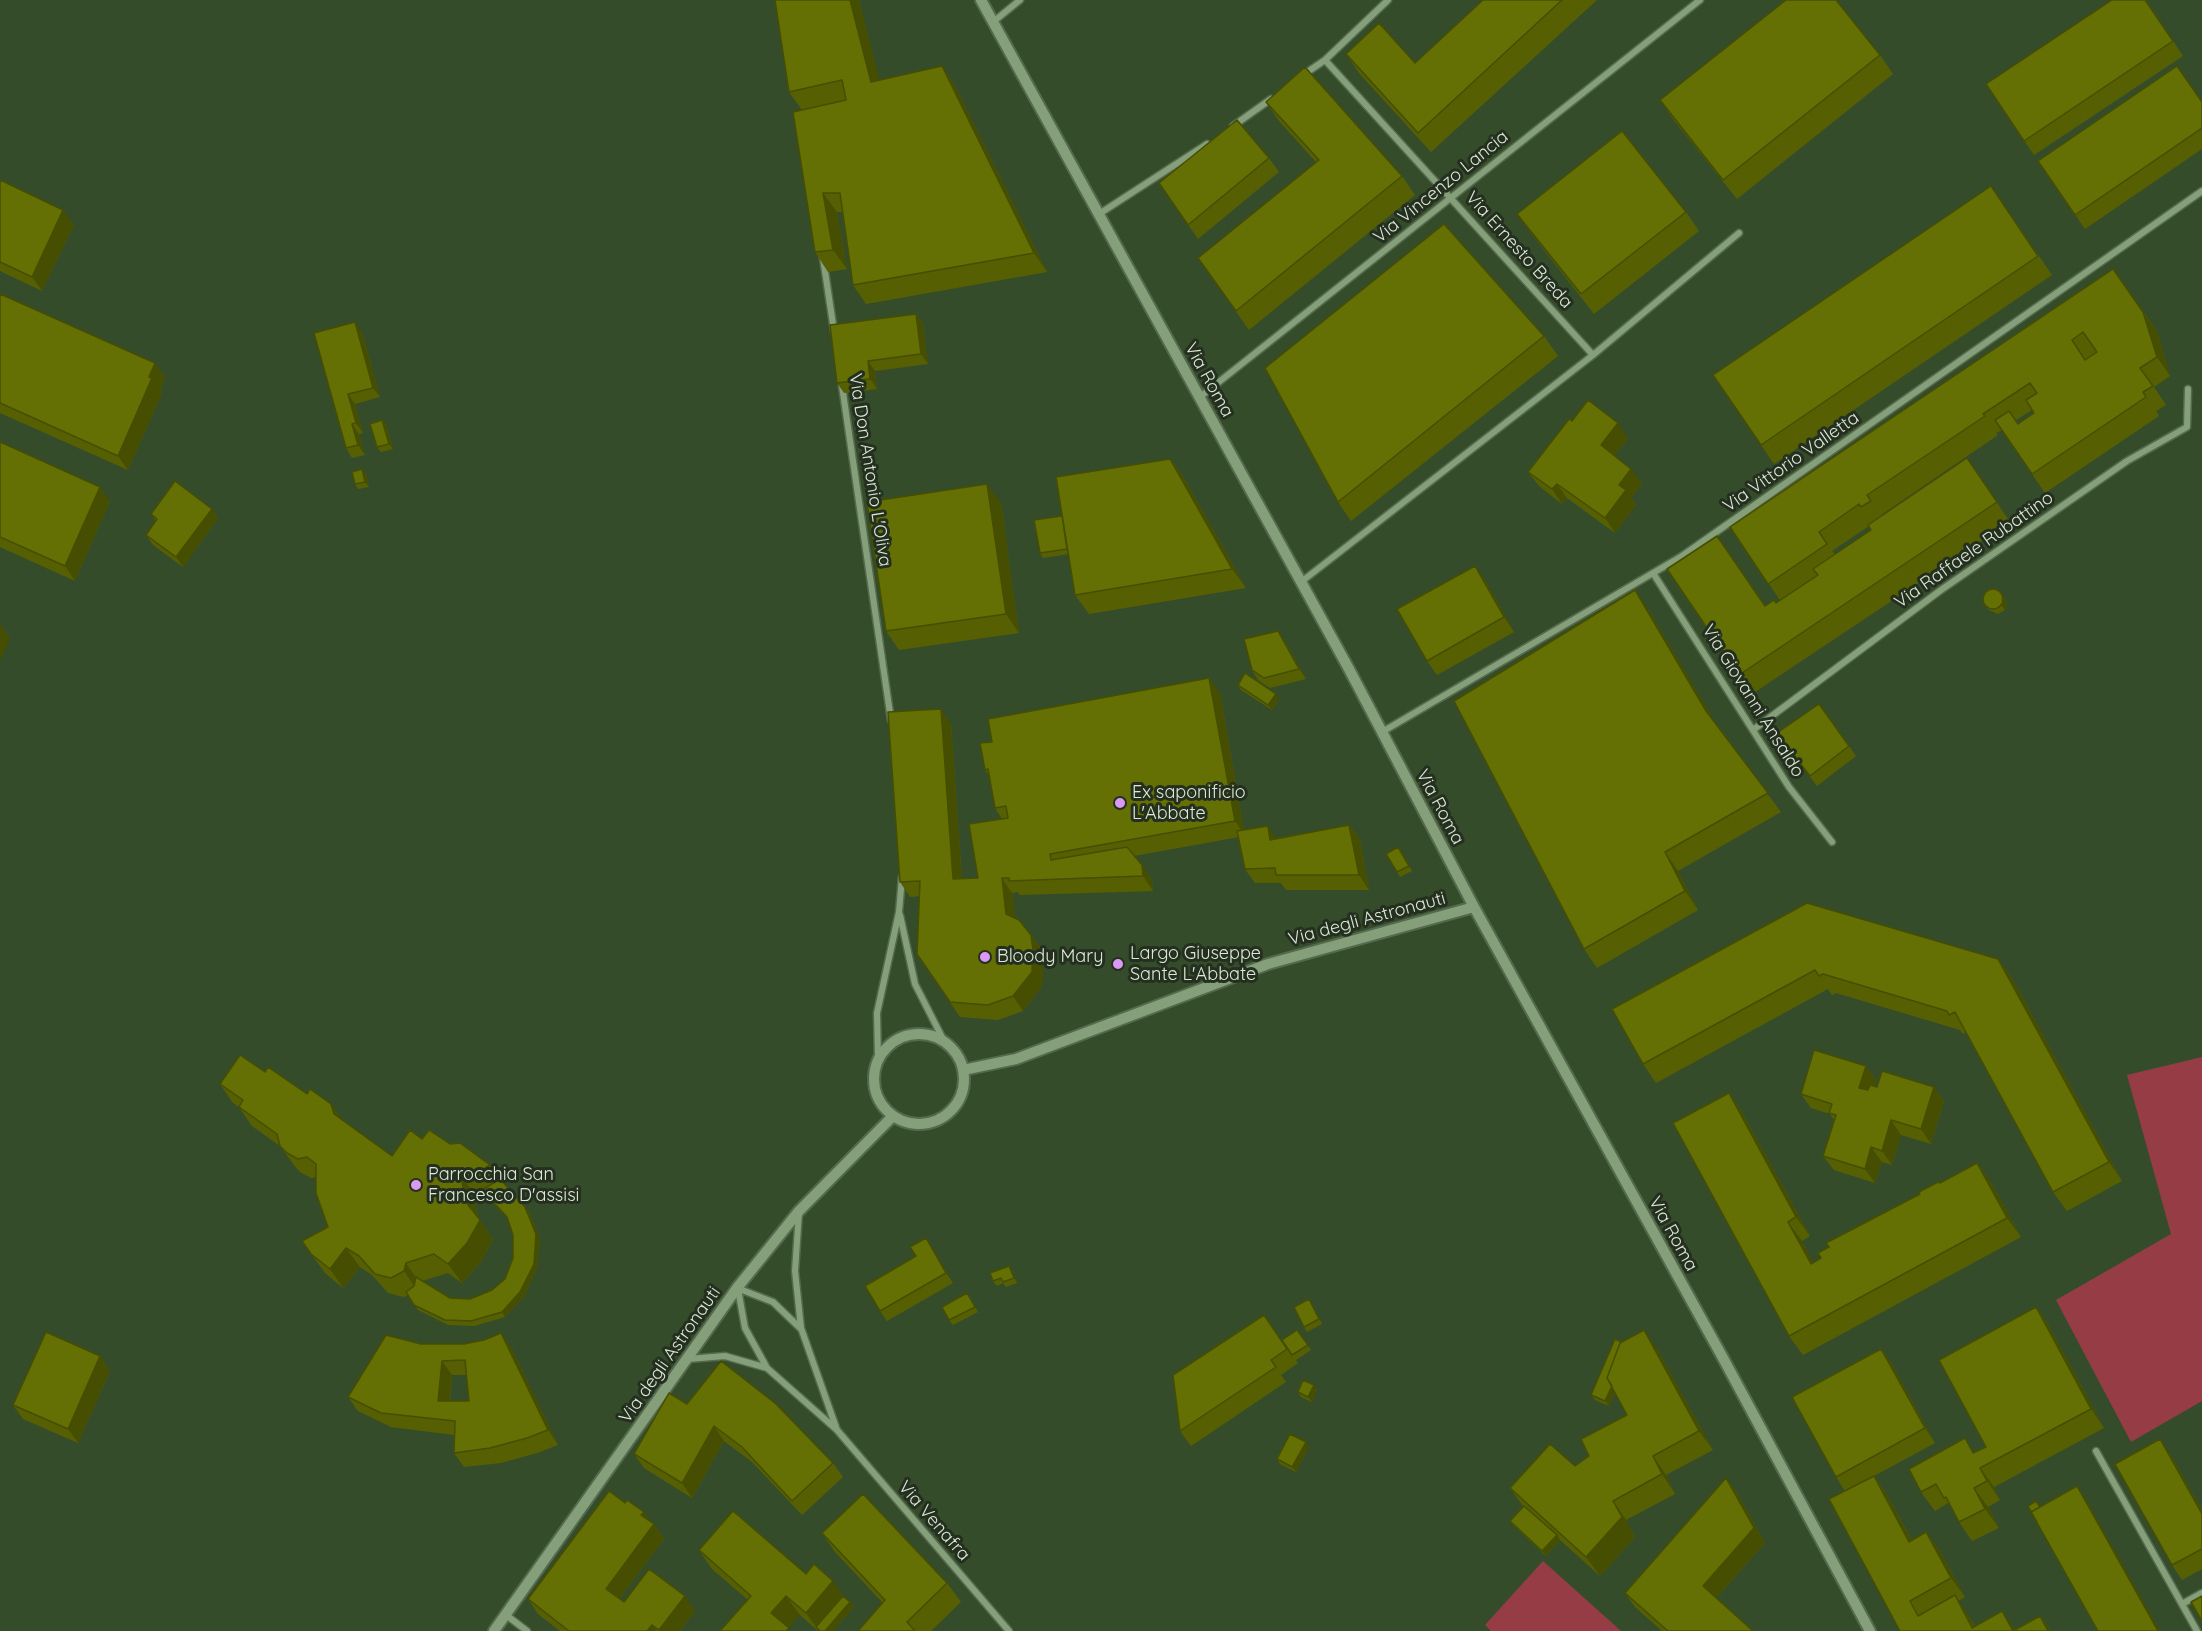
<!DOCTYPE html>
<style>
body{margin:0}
canvas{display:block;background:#354c2b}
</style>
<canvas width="2202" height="1631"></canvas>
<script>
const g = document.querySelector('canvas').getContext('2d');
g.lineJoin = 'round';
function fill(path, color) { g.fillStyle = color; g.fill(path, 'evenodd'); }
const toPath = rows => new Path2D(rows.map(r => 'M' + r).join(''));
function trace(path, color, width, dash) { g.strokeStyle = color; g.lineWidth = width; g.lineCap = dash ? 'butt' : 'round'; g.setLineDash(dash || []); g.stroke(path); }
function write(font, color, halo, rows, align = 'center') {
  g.font = font + ' Quicksand,sans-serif'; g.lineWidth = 6; g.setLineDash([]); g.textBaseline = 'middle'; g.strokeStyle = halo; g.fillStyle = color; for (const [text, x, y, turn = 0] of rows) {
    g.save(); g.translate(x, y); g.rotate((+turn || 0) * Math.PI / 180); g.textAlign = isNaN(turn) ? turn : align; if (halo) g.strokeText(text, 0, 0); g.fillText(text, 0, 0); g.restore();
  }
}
fill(toPath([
 [2202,1057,2202,1401,2131,1442,2056,1300,2171,1234,2127,1075],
 [1543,1561,1621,1631,1491,1631,1485,1625]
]), '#953c45');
const minor = toPath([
 [993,22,1020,0],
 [1325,60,1593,355],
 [1303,75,1325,60,1388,0],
 [1233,126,1271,99],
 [1099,214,1207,144],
 [823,258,834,331],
 [842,386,891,720],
 [1200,397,1700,0],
 [1653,573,1789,787,1832,842],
 [1301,582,1593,355,1739,233],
 [1753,730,1941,590,2127,461,2187,427,2188,389],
 [1382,732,1682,556,2202,191],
 [900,915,915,984,944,1041],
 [878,1060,877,1013,899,912,902,877],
 [799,1212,795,1271,801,1328,837,1430],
 [737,1288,773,1302,800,1328],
 [738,1289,745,1328,767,1368,837,1430,1009,1631],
 [688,1359,725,1356,767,1368],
 [2096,1451,2197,1631],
 [2182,1604,2202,1593],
 [506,1615,527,1631]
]);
const tertiary = toPath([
 [981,0,1349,669,1474,907,1723,1358,1870,1631],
 '874 1079a45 45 0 1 1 90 0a45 45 0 1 1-90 0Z',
 [963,1070,1016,1059,1268,964,1474,907],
 [494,1631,737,1288,799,1211,893,1116]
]);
trace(minor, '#55694c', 9);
trace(tertiary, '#55694c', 14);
trace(minor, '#859f7a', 6);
trace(tertiary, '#859f7a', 10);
fill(toPath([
 [859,0,879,80,942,66,955,86,1047,272,866,304,853,285,843,212,837,212,847,269,828,272,815,252,802,110,789,92],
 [1483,0,1597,0,1431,152,1359,73,1346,54,1415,63],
 [2146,0,2183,56,2034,155,1986,84],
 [1880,55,1893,74,1737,199,1673,119,1660,100],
 [1266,102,1402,176,1415,195,1249,330,1198,258,1316,162,1279,121],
 [2202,102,2202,149,2085,229,2038,161],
 [1269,158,1279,172,1198,239,1159,183],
 [0,180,74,225,42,291,0,271],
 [1991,186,2052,275,1774,464,1713,375],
 [1686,212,1699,231,1594,314,1531,233,1517,214],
 [2113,269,2157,331,2170,376,2154,387,2166,405,2156,411,2159,416,2045,493,2002,430,1996,433,1998,435,1881,515,1882,516,1967,458,2010,522,1752,694,1739,675,1765,606,1776,603,1780,600,1730,527],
 [2032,410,2034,413,2018,424,2016,420],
 [1869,526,1871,530,1835,554,1832,551],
 [0,294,165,377,160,390,162,393,128,470,0,413],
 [916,314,923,324,928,364,875,371,877,389,844,393,837,383],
 [362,332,380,397,355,404,363,433,359,434,365,455,352,458,346,448,314,333],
 [1544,336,1558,356,1351,521,1338,502],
 [382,420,386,425,393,449,381,452,377,447],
 [1572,421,1628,438,1614,456,1642,483,1631,498,1636,505,1615,533,1567,498,1562,504,1539,486,1528,472],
 [0,442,110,501,75,581,0,547],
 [1170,459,1184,478,1246,588,1089,614,1075,595,1069,554,1043,558,1040,553,1063,518],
 [366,474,369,487,358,489,355,484],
 [1001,503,1019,633,899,650,886,631],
 [212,509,218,518,183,567,153,545,146,535,156,521,151,514],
 [1485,580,1514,632,1437,675,1427,661],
 [2001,592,2007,603,2005,610,1998,614,1989,610,1985,605],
 [1648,609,1716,725,1781,812,1678,871,1698,910,1597,968,1584,949],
 [1285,641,1306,679,1270,688,1258,680,1252,670],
 [1238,685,1279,699,1272,710,1241,690],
 [1220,693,1244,830,1276,838,1349,825,1360,839,1369,890,1286,890,1281,883,1255,883,1245,869,1239,837,1134,856,1152,880,1153,891,1020,895,1018,892,1012,893,1015,918,1031,935,1041,949,1043,965,1042,986,1023,1011,998,1020,960,1017,917,954,920,896,910,897,900,882,951,724,962,879,978,878,1002,819,995,808,989,776,985,770,992,742],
 [1819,704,1856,756,1817,786,1777,733],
 [1398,847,1412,871,1400,877,1397,872],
 [1807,903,1998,959,2012,978,2122,1181,2067,1211,2053,1192,1966,1032,1963,1034,1960,1030,1836,993,1832,995,1828,989,1656,1083,1643,1064],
 [1866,1066,1876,1080,1874,1086,1934,1087,1944,1101,1931,1144,1901,1135,1892,1165,1882,1162,1875,1183,1834,1170,1823,1156,1834,1120,1830,1114,1811,1108,1801,1094],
 [265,1072,307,1094,331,1104,342,1120,392,1156,422,1139,450,1144,490,1165,500,1179,529,1212,540,1239,537,1268,524,1297,505,1317,474,1326,448,1325,418,1310,408,1295,404,1297,388,1293,372,1275,360,1267,343,1288,325,1273,302,1241,328,1227,316,1177,311,1178,300,1172,294,1165,280,1146,252,1126,239,1107,233,1103,220,1084],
 [474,1194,485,1195,508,1219,513,1235,513,1258,505,1279,492,1290,470,1299,450,1298,422,1281,448,1273,462,1283,481,1262,493,1239,478,1218],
 [1729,1093,1742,1112,1810,1236,1802,1241,1813,1263,1821,1258,1920,1194,1977,1163,1991,1182,2021,1237,1803,1355,1789,1336],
 [926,1238,953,1283,887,1321,880,1311,916,1256],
 [1012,1271,1017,1283,1006,1287,1003,1283,997,1286,993,1281],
 [967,1293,978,1312,953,1325,949,1320],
 [1312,1304,1322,1324,1307,1332,1304,1327],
 [2036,1307,2049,1326,2104,1428,1994,1487,2000,1500,1988,1507,1999,1528,1972,1541,1959,1522,1948,1503,1935,1511,1921,1492,1975,1452,1986,1447],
 [1297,1330,1311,1350,1296,1360,1298,1363,1281,1375,1286,1382,1191,1446,1180,1431,1282,1340],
 [1621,1342,1657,1349,1713,1450,1666,1475,1675,1494,1626,1520,1635,1537,1600,1576,1560,1540,1546,1556,1514,1526,1510,1521,1523,1506,1510,1488,1575,1466,1589,1456,1627,1415,1615,1392,1609,1406,1595,1400,1591,1395],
 [421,1344,511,1347,558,1445,537,1453,501,1463,464,1467,454,1453,454,1435,391,1427,358,1411,348,1397],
 [452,1375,467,1375,469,1401,450,1401],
 [1881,1349,1891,1363,1935,1443,1874,1476,1887,1495,1912,1540,1926,1532,1940,1551,1965,1597,1958,1601,1968,1615,1975,1626,2015,1629,2040,1616,2051,1631,1900,1631,1845,1491,1836,1477],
 [100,1356,110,1371,78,1443,23,1419,13,1405],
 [1317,1390,1312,1402,1301,1397,1298,1392],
 [687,1404,833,1463,843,1477,802,1515,752,1462,724,1441,692,1498,644,1468,634,1454],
 [1309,1447,1296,1472,1280,1464,1277,1459],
 [2170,1454,2202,1510,2202,1569,2182,1580,2172,1565],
 [1726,1478,1737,1493,1765,1543,1716,1598,1753,1631,1662,1631,1635,1607,1625,1593],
 [625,1503,644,1512,650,1521,654,1524,664,1539,619,1599,624,1602,695,1611,680,1631,560,1631,538,1614,528,1599],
 [822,1533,947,1583,961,1602,931,1631,858,1631,883,1603,835,1552],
 [699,1550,806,1574,843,1596,854,1607,833,1631,818,1631,800,1615,748,1600,712,1569]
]), '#566003');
fill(toPath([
 [850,0,859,0,885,101,871,82],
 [942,66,955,86,1047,272,1034,253],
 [823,193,837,212,847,269,833,250],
 [63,210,74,225,42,291,32,277],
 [2143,312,2157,331,2170,376,2157,357],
 [916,314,923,324,928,364,921,354],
 [355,322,362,332,380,397,373,388],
 [868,361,875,371,877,389,870,379],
 [155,363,165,377,160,390,162,393,128,470,118,456],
 [348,394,355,404,363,433,356,423],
 [382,420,386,425,393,449,389,444],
 [1618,423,1628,438,1611,460,1601,445],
 [352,424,359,434,365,455,358,445],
 [1170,459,1184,478,1246,588,1232,569],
 [362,469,366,474,369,487,365,482],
 [1631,469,1642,483,1631,498,1636,505,1615,533,1605,518,1619,485],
 [987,484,1001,503,1019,633,1006,614],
 [1557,484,1567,498,1562,504,1552,489],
 [100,487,110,501,75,581,65,566],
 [212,509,218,518,183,567,176,557],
 [1475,566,1485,580,1514,632,1504,617],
 [1635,590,1648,609,1720,730,1706,711],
 [2001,592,2007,603,2005,610,2001,605],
 [0,624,10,638,0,661],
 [1278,631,1285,641,1306,679,1299,669],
 [1209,678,1220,693,1245,836,1235,821],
 [1276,694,1279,699,1272,710,1268,705],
 [941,709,951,724,963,894,953,879],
 [1349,825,1360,839,1369,890,1359,875],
 [1268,826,1278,841,1270,840],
 [1665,852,1678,871,1698,910,1685,891],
 [1142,865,1152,880,1153,891,1143,876],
 [1002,878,1012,893,1017,929,1006,914],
 [1031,935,1041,949,1043,965,1042,986,1023,1011,1013,996],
 [1998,959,2012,978,2122,1181,2109,1162],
 [1866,1066,1876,1080,1869,1102,1859,1088],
 [1934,1087,1944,1101,1931,1144,1921,1129],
 [1729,1093,1742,1112,1810,1236,1796,1217],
 [331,1104,344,1123,334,1114],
 [1891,1120,1901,1135,1892,1165,1882,1151],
 [1871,1147,1882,1162,1875,1183,1865,1169],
 [1977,1163,1991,1182,2021,1237,2007,1218],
 [461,1175,474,1194,478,1220,465,1201],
 [525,1207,529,1212,540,1239,537,1268,524,1297,505,1317,502,1312],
 [480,1220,493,1239,481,1262,462,1283,448,1264],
 [1788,1222,1802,1241,1824,1283,1811,1264],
 [926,1238,933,1248,953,1283,946,1273],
 [346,1248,360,1267,343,1288,330,1269],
 [406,1263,419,1282,417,1290,404,1271],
 [1009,1266,1012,1271,1017,1283,1014,1278],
 [2036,1307,2049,1326,2104,1428,2091,1409],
 [1644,1330,1657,1349,1713,1450,1699,1431],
 [501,1333,511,1347,558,1445,548,1430],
 [1629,1345,1632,1350,1609,1406,1605,1401],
 [1881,1349,1891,1363,1935,1443,1925,1428],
 [100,1356,110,1371,78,1443,68,1429],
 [442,1361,452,1375,448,1415,438,1401],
 [1314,1385,1317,1390,1312,1402,1308,1397],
 [714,1426,724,1441,692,1498,682,1483],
 [2160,1439,2170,1454,2202,1510,2202,1514],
 [1306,1442,1309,1447,1296,1472,1292,1467],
 [1653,1456,1666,1475,1675,1494,1662,1474],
 [1980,1468,1994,1487,2000,1500,1987,1481],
 [1874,1476,1887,1495,1923,1561,1909,1542],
 [1726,1478,1737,1493,1765,1543,1713,1601,1703,1586],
 [2077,1486,2087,1501,2160,1631,2158,1631],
 [1974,1488,1988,1507,1999,1528,1985,1509],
 [1613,1501,1626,1520,1635,1537,1600,1576,1586,1557],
 [644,1512,653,1526,654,1524,664,1539,616,1603,606,1589,641,1515],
 [1926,1532,1940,1551,1965,1597,1951,1578],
 [1557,1535,1560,1540,1546,1556,1542,1551],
 [833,1581,847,1601,816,1627,806,1613],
 [1955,1595,1968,1615,1977,1631,1975,1631],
 [685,1596,695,1611,680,1631,660,1631,659,1630],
 [786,1596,800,1615,786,1631,771,1613],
 [850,1602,854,1607,833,1631,825,1631],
 [2002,1611,2016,1631,2013,1631],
 [2040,1616,2051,1631,2048,1631],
 [652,1625,657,1631,647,1631]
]), '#464e02');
const building = toPath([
 [775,0,850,0,871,82,942,66,1034,253,853,285,840,193,823,193,833,250,815,252,793,112,846,100,842,80,789,92,775,0],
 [1483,0,1562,0,1418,133,1346,54,1379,23,1415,63,1483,0],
 [1786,0,1836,0,1880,55,1723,180,1660,100,1786,0],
 [2112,0,2145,0,2173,41,2024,141,1986,84,2112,0],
 [2177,66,2202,102,2202,128,2075,215,2038,161,2177,66],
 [1305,67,1402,176,1236,311,1198,258,1319,160,1266,102,1305,67],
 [1237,120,1269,158,1188,225,1159,183,1237,120],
 [1622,131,1686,212,1581,294,1517,214,1622,131],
 [0,180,63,210,32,277,0,262,0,180],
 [1991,186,2038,256,1761,445,1713,375,1991,186],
 [1444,224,1544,336,1338,502,1265,368,1444,224],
 [2113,269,2143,312,2157,357,2140,368,2153,386,2143,392,2146,397,2032,474,1995,420,2009,411,2018,424,2034,413,2026,400,2037,393,2030,383,1983,414,1985,416,1867,495,1871,501,1861,507,1859,504,1819,532,1827,544,1768,584,1730,527,2113,269],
 [2083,332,2097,352,2085,360,2072,340,2083,332],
 [0,294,155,363,149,377,152,378,118,456,0,403,0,294],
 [916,314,921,354,868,361,870,379,837,383,830,325,916,314],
 [355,322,373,388,348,394,356,423,352,424,358,445,346,448,314,333,355,322],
 [1588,400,1618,423,1601,445,1631,469,1619,485,1626,490,1605,518,1557,484,1552,489,1528,472,1569,419,1572,421,1588,400],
 [382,420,389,444,377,447,370,424,382,420],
 [0,442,100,487,65,566,0,537,0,442],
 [1967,458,1997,502,1739,675,1667,569,1717,536,1765,606,1774,600,1776,603,1818,575,1813,569,1871,530,1868,525,1967,458],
 [1170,459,1232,569,1075,595,1056,477,1170,459],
 [362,469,365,482,355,484,352,472,362,469],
 [175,481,212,509,176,557,146,535,157,519,151,514,175,481],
 [987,484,1006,614,886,631,867,502,987,484],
 [1062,516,1067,549,1040,553,1034,520,1062,516],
 [1475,566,1504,617,1427,661,1397,609,1475,566],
 '1983 599a10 10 0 1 1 20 0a10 10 0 1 1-20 0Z',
 [1635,590,1706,711,1768,793,1665,852,1685,891,1584,949,1454,701,1635,590],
 [1278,631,1299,669,1264,678,1252,670,1244,639,1278,631],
 [1245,673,1276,694,1268,705,1238,685,1245,673],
 [1209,678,1235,821,1050,854,1051,860,1127,847,1142,865,1143,876,1009,881,1009,878,1002,878,1006,914,1019,920,1031,935,1033,950,1032,972,1013,996,988,1005,950,1002,917,954,920,881,900,882,888,712,941,709,953,879,978,878,969,824,1008,818,1006,806,995,808,988,769,985,770,980,743,992,742,988,719,1209,678],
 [1819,704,1849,746,1810,776,1777,733,1819,704],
 [1349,825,1359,875,1276,875,1275,868,1245,869,1237,831,1268,826,1270,840,1349,825],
 [1398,847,1409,866,1397,872,1386,854,1398,847],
 [1807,903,1998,959,2109,1162,2053,1192,1955,1012,1949,1015,1947,1011,1823,974,1819,976,1815,970,1643,1064,1612,1009,1807,903],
 [1814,1050,1866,1066,1859,1088,1868,1090,1870,1085,1877,1087,1882,1071,1934,1087,1921,1129,1891,1120,1882,1151,1871,1147,1865,1169,1823,1156,1836,1115,1829,1113,1832,1104,1801,1094,1814,1050],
 [240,1055,265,1072,268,1067,307,1094,310,1089,331,1104,334,1114,392,1156,410,1130,422,1139,429,1130,450,1144,460,1143,490,1165,472,1176,461,1175,465,1201,480,1220,467,1243,448,1264,434,1254,406,1263,404,1271,391,1278,375,1274,359,1256,346,1248,330,1269,311,1254,302,1241,328,1227,316,1193,316,1164,307,1157,298,1159,287,1153,280,1146,277,1134,239,1107,243,1100,220,1084,240,1055],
 [1729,1093,1796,1217,1788,1222,1811,1264,1821,1258,1818,1253,1829,1247,1826,1243,1920,1194,1919,1192,1938,1182,1940,1183,1977,1163,2007,1218,1789,1336,1673,1123,1729,1093],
 [500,1179,525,1207,536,1234,534,1264,520,1292,502,1312,471,1321,445,1320,414,1305,406,1292,414,1286,416,1277,450,1298,470,1299,492,1290,505,1279,513,1258,513,1235,507,1217,482,1190,500,1179],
 [926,1238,946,1273,880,1311,865,1286,916,1256,910,1247,926,1238],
 [1009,1266,1014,1278,1003,1282,1001,1278,993,1281,990,1273,1009,1266],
 [967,1293,975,1307,949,1320,942,1307,967,1293],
 [1309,1299,1319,1319,1304,1327,1294,1307,1309,1299],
 [2036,1307,2091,1409,1980,1468,1987,1481,1974,1488,1985,1509,1959,1522,1946,1497,1944,1498,1936,1484,1921,1492,1909,1469,1965,1438,1973,1453,1986,1447,1939,1360,2036,1307],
 [1264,1315,1287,1349,1271,1360,1276,1367,1180,1431,1173,1375,1264,1315],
 [1297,1330,1308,1345,1292,1355,1282,1340,1297,1330],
 [1644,1330,1699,1431,1653,1456,1662,1474,1613,1501,1622,1517,1586,1557,1510,1488,1550,1444,1575,1466,1589,1456,1581,1439,1627,1415,1607,1378,1620,1343,1644,1330],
 [46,1332,100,1356,68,1429,13,1405,46,1332],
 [501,1333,548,1430,527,1438,490,1448,454,1453,455,1421,381,1413,348,1397,386,1335,421,1344,464,1344,484,1340,501,1333],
 [465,1360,469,1401,438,1401,442,1361,465,1360],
 [1615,1339,1621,1342,1620,1343,1607,1378,1612,1386,1605,1401,1591,1395,1615,1339],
 [1881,1349,1925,1428,1836,1477,1792,1397,1881,1349],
 [721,1361,776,1404,833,1463,792,1501,742,1447,714,1426,682,1483,634,1454,669,1393,687,1404,721,1361],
 [1303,1380,1314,1385,1308,1397,1298,1392,1303,1380],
 [1290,1434,1306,1442,1292,1467,1277,1459,1290,1434],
 [2160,1439,2202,1514,2202,1549,2172,1565,2115,1464,2160,1439],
 [1874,1476,1909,1542,1926,1532,1951,1578,1910,1601,1918,1616,1955,1595,1972,1628,2002,1611,2013,1631,2040,1616,2048,1631,1900,1631,1829,1499,1874,1476],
 [1726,1478,1754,1528,1703,1586,1753,1631,1668,1631,1625,1593,1726,1478],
 [2077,1486,2158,1631,2098,1631,2031,1512,2077,1486],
 [609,1491,625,1503,627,1500,644,1512,641,1515,654,1524,606,1589,624,1602,649,1569,685,1596,659,1630,652,1625,647,1631,569,1631,528,1599,609,1491],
 [863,1494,947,1583,907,1622,915,1631,858,1631,885,1600,822,1533,863,1494],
 [2036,1501,2040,1507,2031,1512,2037,1522,2028,1506,2036,1501],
 [1524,1506,1557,1535,1542,1551,1510,1521,1524,1506],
 [733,1511,806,1574,814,1564,833,1581,806,1613,786,1596,771,1613,789,1628,786,1631,720,1631,751,1596,699,1550,733,1511],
 [843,1596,850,1602,825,1631,820,1631,816,1627,843,1596],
 [2202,1596,2202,1621,2191,1602,2202,1596]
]);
fill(building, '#647003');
trace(building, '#464e02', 1.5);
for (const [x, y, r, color] of [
 [1120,803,6,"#dc99f4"],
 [985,957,6,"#dc99f4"],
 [1118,964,6,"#dc99f4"],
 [416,1185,6,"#dc99f4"]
]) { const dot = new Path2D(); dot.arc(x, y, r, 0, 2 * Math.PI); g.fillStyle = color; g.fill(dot); trace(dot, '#242f20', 2); }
write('18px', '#dbe9d5', '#242f20', [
 ["Via Vincenzo Lancia",1441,187,-39],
 ["Via Ernesto Breda",1519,250,48],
 ["Via Roma",1209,380,61],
 ["Via Vittorio Valletta",1791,462,-35],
 ["Via Don Antonio L'Oliva",870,470,81],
 ["Via Raffaele Rubattino",1974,550,-35],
 ["Via Giovanni Ansaldo",1753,701,58],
 ["Via Roma",1440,807,62],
 ["Via degli Astronauti",1367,919,-15],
 ["Via Roma",1673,1234,61],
 ["Via degli Astronauti",670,1355,-55],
 ["Via Venafra",934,1521,49]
]);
write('18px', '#dbe9d5', '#242f20', [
 ["Ex saponificio",1132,793],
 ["L'Abbate",1132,814],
 ["Largo Giuseppe",1130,954],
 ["Sante L'Abbate",1130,975],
 ["Bloody Mary",997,957],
 ["Parrocchia San",428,1175],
 ["Francesco D'assisi",428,1196]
], 'left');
</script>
